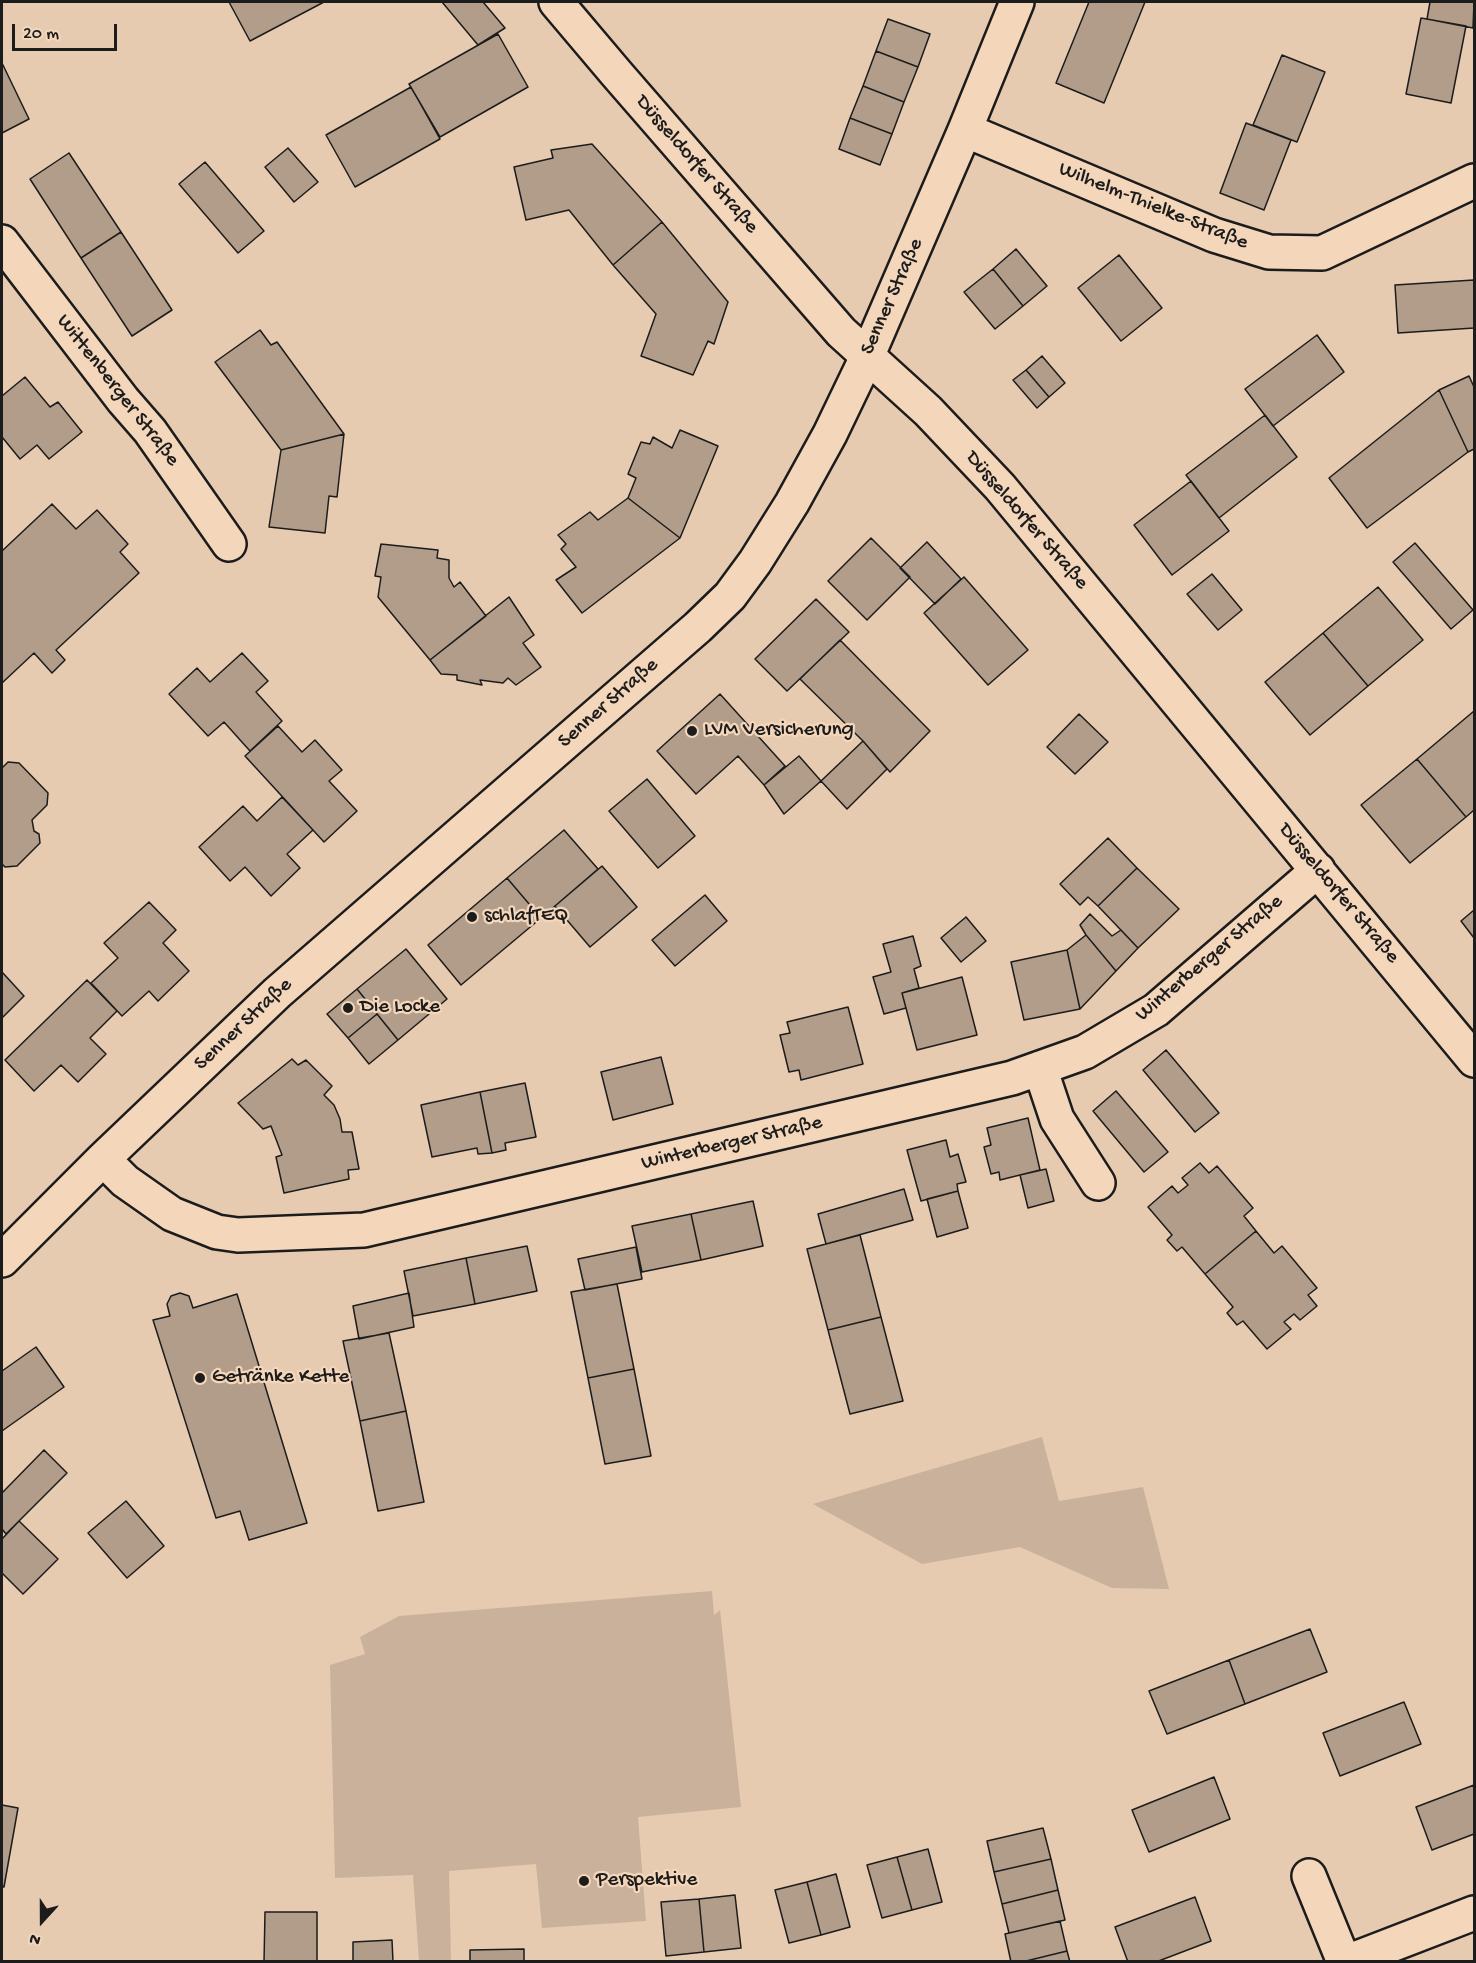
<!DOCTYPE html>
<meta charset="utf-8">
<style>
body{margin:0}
#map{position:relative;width:1476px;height:1963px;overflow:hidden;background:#e7cbb0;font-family:"Gochi Hand",sans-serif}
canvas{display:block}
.frame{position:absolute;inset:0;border:3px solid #1c1c1c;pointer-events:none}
.north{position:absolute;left:12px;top:1891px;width:60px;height:60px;-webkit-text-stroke:4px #f4d6ba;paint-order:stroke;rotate:201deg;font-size:16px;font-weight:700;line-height:24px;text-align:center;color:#1c1c1c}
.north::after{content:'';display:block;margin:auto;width:21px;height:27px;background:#1c1c1c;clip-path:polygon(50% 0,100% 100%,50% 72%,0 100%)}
.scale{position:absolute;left:12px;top:24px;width:105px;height:27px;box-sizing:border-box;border:3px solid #1c1c1c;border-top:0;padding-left:8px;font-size:18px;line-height:21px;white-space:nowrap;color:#1c1c1c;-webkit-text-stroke:4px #f4d6ba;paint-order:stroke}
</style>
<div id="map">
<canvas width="1476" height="1963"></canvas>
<div class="frame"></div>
<div class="north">N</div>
<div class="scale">20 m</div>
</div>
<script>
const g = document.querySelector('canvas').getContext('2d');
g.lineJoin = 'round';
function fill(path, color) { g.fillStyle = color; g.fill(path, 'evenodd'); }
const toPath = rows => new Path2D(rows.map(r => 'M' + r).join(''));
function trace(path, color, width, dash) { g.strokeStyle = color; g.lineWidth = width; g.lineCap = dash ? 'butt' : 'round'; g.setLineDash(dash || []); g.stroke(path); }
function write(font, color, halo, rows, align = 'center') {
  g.font = font + ' "Gochi Hand",sans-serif'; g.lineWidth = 4.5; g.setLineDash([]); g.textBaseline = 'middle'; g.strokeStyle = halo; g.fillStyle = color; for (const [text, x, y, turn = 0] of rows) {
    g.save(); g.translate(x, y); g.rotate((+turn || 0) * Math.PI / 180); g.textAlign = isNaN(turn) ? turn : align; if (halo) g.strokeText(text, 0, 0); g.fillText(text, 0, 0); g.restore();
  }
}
fill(toPath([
 [1042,1437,1059,1501,1143,1487,1169,1589,1112,1588,1020,1547,922,1564,813,1504],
 [712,1591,714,1615,720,1610,741,1807,638,1817,646,1921,542,1928,536,1864,449,1871,451,1961,419,1961,413,1875,335,1878,330,1665,365,1654,360,1637,399,1616]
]), '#c9b19b');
const building = toPath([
 [229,2,324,2,250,41,229,2],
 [442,2,483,2,505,28,478,45,442,2],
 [1089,2,1145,2,1104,103,1056,83,1089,2],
 [1430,2,1474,2,1473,28,1427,19,1430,2],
 [1421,18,1466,26,1451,103,1406,94,1421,18],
 [888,19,930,34,918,67,876,51,888,19],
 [498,34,528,87,440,137,409,84,498,34],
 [876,51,918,67,904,102,863,86,876,51],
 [1282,55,1325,72,1297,142,1253,125,1282,55],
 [2,63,29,119,2,133,2,63],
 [863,86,904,102,892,134,850,118,863,86],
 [411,87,440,139,355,187,326,135,411,87],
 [850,118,892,134,880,165,839,149,850,118],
 [1246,123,1291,140,1264,210,1220,193,1246,123],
 [592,144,662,222,613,265,569,210,526,220,514,167,553,158,551,150,592,144],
 [288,148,318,182,294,202,265,167,288,148],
 [69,153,121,232,81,258,30,179,69,153],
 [205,162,264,231,238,253,179,184,205,162],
 [662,222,728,302,714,344,708,341,693,375,641,356,656,314,613,265,662,222],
 [121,232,172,310,132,336,81,258,121,232],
 [1016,249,1047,286,1023,306,993,269,1016,249],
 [1119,255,1162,308,1121,341,1078,288,1119,255],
 [993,269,1023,306,995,329,964,292,993,269],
 [1474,280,1474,328,1398,333,1395,285,1474,280],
 [260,330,271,345,277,342,344,434,281,450,215,362,260,330],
 [1317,335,1344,372,1273,426,1245,389,1317,335],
 [1042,356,1065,383,1049,397,1026,370,1042,356],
 [1026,370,1049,397,1037,408,1013,380,1026,370],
 [1469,376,1474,387,1474,449,1468,452,1439,390,1469,376],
 [25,377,50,407,58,402,82,432,49,459,37,445,20,459,2,437,2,396,25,377],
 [1439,390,1468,452,1367,528,1329,478,1439,390],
 [1265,415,1297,457,1219,518,1186,475,1265,415],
 [680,430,718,446,680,538,628,498,636,478,628,474,641,442,650,444,653,437,672,448,680,430],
 [344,434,337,497,329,496,325,533,269,527,281,450,344,434],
 [1191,481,1229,531,1172,575,1134,525,1191,481],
 [628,498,680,538,582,613,556,580,576,567,561,549,566,544,558,535,590,512,598,520,628,498],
 [52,504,76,529,97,510,128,544,120,552,139,573,56,650,65,660,52,673,34,653,2,683,2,551,52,504],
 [871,538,910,577,867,620,828,581,871,538],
 [927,542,961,579,935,604,900,568,927,542],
 [1415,543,1473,610,1451,629,1393,562,1415,543],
 [381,544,438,550,437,558,449,560,449,578,454,587,460,582,486,616,430,660,378,597,381,577,375,576,381,544],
 [1212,574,1242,610,1218,630,1187,594,1212,574],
 [964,577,1028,650,988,685,924,613,964,577],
 [1378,587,1423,640,1368,686,1323,633,1378,587],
 [509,597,534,635,523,643,541,667,516,685,508,678,503,683,480,680,482,685,457,680,457,675,441,674,430,660,509,597],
 [816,599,849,632,787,691,755,659,816,599],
 [1323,633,1368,686,1310,735,1265,682,1323,633],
 [840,640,930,731,890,772,863,741,800,679,840,640],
 [242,653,268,681,256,692,282,721,250,751,224,722,208,736,169,694,197,668,210,682,242,653],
 [720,694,785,766,764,785,738,756,696,794,657,751,720,694],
 [1474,711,1474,810,1466,817,1417,759,1474,711],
 [1079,714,1108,742,1075,774,1047,747,1079,714],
 [278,726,302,752,315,740,342,770,329,781,357,811,324,842,245,756,278,726],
 [863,741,887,769,847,809,821,781,863,741],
 [799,756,821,781,784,814,764,785,799,756],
 [1417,759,1466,817,1410,863,1361,805,1417,759],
 [8,762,19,763,48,793,47,805,32,820,34,831,39,834,40,843,17,866,5,867,2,864,2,768,8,762],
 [647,779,695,836,658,868,609,811,647,779],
 [282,797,313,830,287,854,300,868,271,896,245,867,230,881,199,847,243,806,257,821,282,797],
 [564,830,598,869,541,918,507,878,564,830],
 [1108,838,1137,868,1098,906,1088,897,1080,905,1060,884,1108,838],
 [602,866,637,907,590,947,555,906,602,866],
 [1137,868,1179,909,1138,948,1098,906,1137,868],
 [507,878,541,918,461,985,428,945,507,878],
 [705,895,727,921,675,966,652,940,705,895],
 [149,902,176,930,163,943,189,971,158,1001,149,991,122,1016,91,983,118,958,104,943,149,902],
 [1474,910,1474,938,1461,921,1474,910],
 [1090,914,1112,936,1121,930,1138,948,1116,971,1086,935,1080,925,1090,914],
 [966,917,986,941,961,962,941,938,966,917],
 [1086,935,1116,971,1080,1009,1067,950,1086,935],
 [913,936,921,966,914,969,919,988,902,993,906,1008,884,1014,873,977,891,972,883,944,913,936],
 [406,949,447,999,398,1040,357,989,406,949],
 [1067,950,1080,1009,1024,1020,1011,962,1067,950],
 [2,972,24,996,2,1018,2,972],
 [962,977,977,1035,917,1050,902,993,962,977],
 [87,980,117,1011,90,1038,106,1054,78,1082,61,1065,34,1091,5,1060,87,980],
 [357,989,377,1014,348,1038,327,1014,357,989],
 [848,1007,863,1064,801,1080,799,1070,789,1072,780,1035,790,1033,787,1022,848,1007],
 [377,1014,398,1040,369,1064,348,1038,377,1014],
 [1166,1050,1219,1113,1195,1132,1143,1070,1166,1050],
 [661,1057,673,1104,613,1120,601,1072,661,1057],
 [292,1059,298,1065,306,1060,332,1086,324,1095,334,1105,340,1119,342,1132,352,1132,359,1169,348,1170,349,1179,284,1193,276,1157,282,1155,271,1126,263,1129,238,1103,292,1059],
 [525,1083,536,1137,505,1143,506,1150,492,1153,480,1092,525,1083],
 [1116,1091,1168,1152,1144,1172,1093,1111,1116,1091],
 [480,1092,492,1153,478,1154,477,1148,432,1157,421,1105,480,1092],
 [1028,1118,1040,1170,1000,1180,999,1172,991,1174,984,1147,991,1145,987,1128,1028,1118],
 [946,1140,950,1157,958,1154,966,1182,957,1184,958,1191,921,1201,907,1150,946,1140],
 [1200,1163,1209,1173,1217,1166,1253,1208,1244,1216,1256,1231,1205,1274,1182,1247,1177,1251,1167,1240,1172,1235,1148,1207,1172,1186,1178,1193,1188,1185,1182,1178,1200,1163],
 [1046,1169,1054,1201,1028,1208,1020,1175,1046,1169],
 [904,1189,913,1220,826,1244,818,1214,904,1189],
 [958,1191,968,1228,937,1237,927,1199,958,1191],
 [753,1201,763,1246,701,1260,691,1214,753,1201],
 [691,1214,701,1260,642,1272,632,1226,691,1214],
 [1256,1231,1274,1253,1282,1246,1317,1288,1308,1295,1317,1306,1300,1320,1294,1314,1284,1322,1291,1329,1267,1349,1243,1321,1237,1325,1227,1313,1233,1307,1205,1274,1256,1231],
 [860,1235,881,1317,828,1330,807,1249,860,1235],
 [527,1246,537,1291,475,1304,466,1258,527,1246],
 [636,1247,642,1279,585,1290,578,1259,636,1247],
 [466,1258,475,1304,413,1316,404,1271,466,1258],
 [617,1284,634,1369,588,1378,571,1292,617,1284],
 [180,1293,189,1296,193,1308,237,1294,307,1523,249,1540,240,1511,216,1518,153,1320,170,1316,167,1304,171,1296,180,1293],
 [409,1293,414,1327,359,1339,353,1306,409,1293],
 [881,1317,903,1401,850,1414,828,1330,881,1317],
 [389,1333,406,1411,360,1421,343,1341,389,1333],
 [36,1347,64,1387,2,1431,2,1371,36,1347],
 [634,1369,651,1456,605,1464,588,1378,634,1369],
 [406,1411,424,1502,378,1511,360,1421,406,1411],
 [44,1450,67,1473,6,1534,2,1529,2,1493,44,1450],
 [126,1501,164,1546,127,1578,88,1533,126,1501],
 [19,1521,58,1559,23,1594,2,1573,2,1539,19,1521],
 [1310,1629,1327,1672,1245,1704,1229,1660,1310,1629],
 [1229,1660,1245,1704,1167,1734,1149,1691,1229,1660],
 [1404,1702,1421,1744,1340,1776,1323,1733,1404,1702],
 [1214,1777,1230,1819,1149,1852,1132,1810,1214,1777],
 [1474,1785,1474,1834,1432,1850,1416,1807,1474,1785],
 [2,1805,18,1808,4,1887,2,1886,2,1805],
 [1043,1828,1051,1859,994,1872,987,1841,1043,1828],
 [928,1849,942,1902,912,1910,897,1857,928,1849],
 [897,1857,912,1910,882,1918,867,1865,897,1857],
 [1051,1859,1058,1890,1002,1904,994,1872,1051,1859],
 [836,1874,850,1927,821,1935,807,1882,836,1874],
 [807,1882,821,1935,789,1943,775,1890,807,1882],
 [1058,1890,1065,1920,1009,1933,1002,1904,1058,1890],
 [735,1895,741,1948,704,1952,699,1899,735,1895],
 [1195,1897,1211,1941,1156,1962,1128,1962,1115,1927,1195,1897],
 [699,1899,704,1952,666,1956,661,1902,699,1899],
 [265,1912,317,1912,317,1962,264,1962,265,1912],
 [1060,1921,1067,1951,1022,1962,1011,1962,1005,1934,1060,1921],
 [392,1940,393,1962,353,1962,353,1942,392,1940],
 [524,1949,524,1962,470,1962,470,1950,524,1949],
 [1067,1951,1070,1962,1022,1962,1067,1951]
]);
fill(building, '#b19d89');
trace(building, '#1c1c1c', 1.5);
const minor = toPath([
 [556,2,616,73,841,332,928,411,1000,487,1474,1060],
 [965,130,1214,235,1269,252,1322,253,1474,181],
 [2,242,123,400,150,431,229,544],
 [1040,1068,1057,1119,1098,1183],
 [103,1159,125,1181,172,1214,217,1232,238,1235,364,1230,1012,1078,1085,1052,1156,1010,1318,870],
 [2,1260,103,1159,277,993,698,627,730,596,755,562,792,503,830,434,867,357,965,130,1017,2],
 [1309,1876,1344,1962],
 [1347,1962,1474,1913]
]);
trace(minor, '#1c1c1c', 38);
trace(minor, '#f4d6ba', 33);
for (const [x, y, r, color] of [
 [692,731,6,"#1c1c1c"],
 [472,917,6,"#1c1c1c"],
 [348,1008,6,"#1c1c1c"],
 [200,1378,6,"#1c1c1c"],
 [584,1881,6,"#1c1c1c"]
]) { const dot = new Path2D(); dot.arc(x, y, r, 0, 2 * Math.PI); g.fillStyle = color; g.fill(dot); trace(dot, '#f4d6ba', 2); }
write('21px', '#1c1c1c', '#f4d6ba', [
 ["Düsseldorfer Straße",696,165,49],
 ["Wilhelm-Thielke-Straße",1153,207,22],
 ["Senner Straße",893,297,-66],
 ["Wittenberger Straße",117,391,52],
 ["Düsseldorfer Straße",1026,521,49],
 ["Senner Straße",609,704,-41],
 ["Düsseldorfer Straße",1338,894,50],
 ["Winterberger Straße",1210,959,-40],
 ["Senner Straße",244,1025,-43],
 ["Winterberger Straße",732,1144,-13]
]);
write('21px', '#1c1c1c', '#f4d6ba', [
 ["LVM Versicherung",704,731],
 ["schlafTEQ",484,917],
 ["Die Locke",360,1008],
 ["Getränke Kette",212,1378],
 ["Perspektive",596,1881]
], 'left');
</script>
